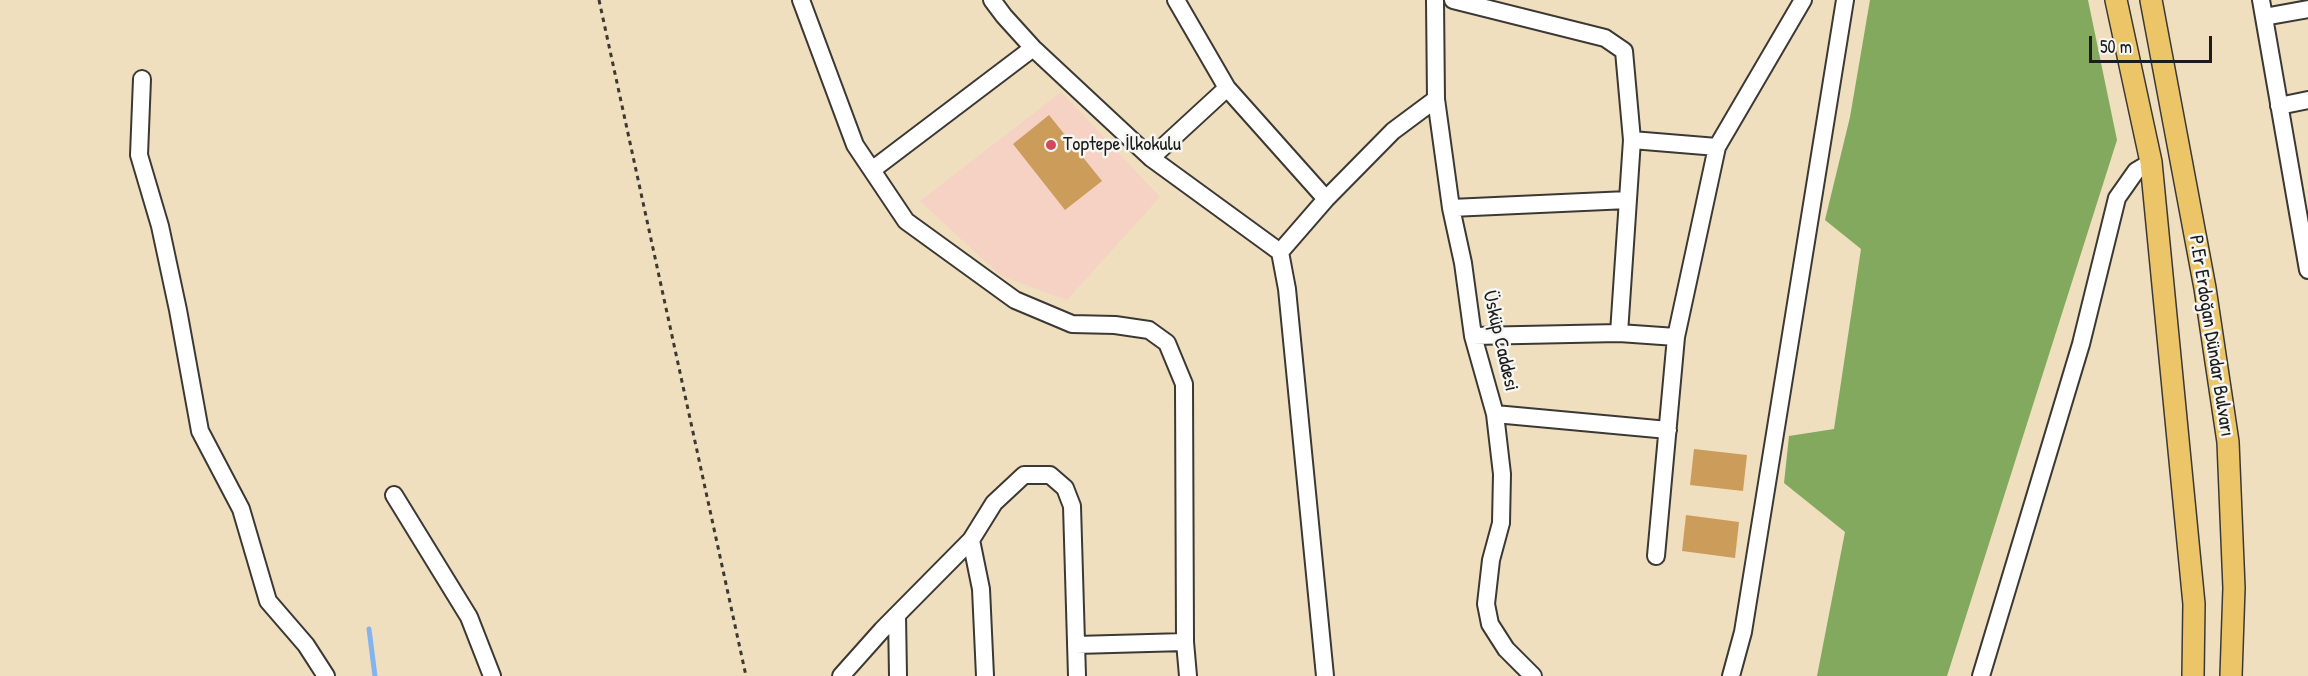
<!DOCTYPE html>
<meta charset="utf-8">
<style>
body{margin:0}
#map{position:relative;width:2308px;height:676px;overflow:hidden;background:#efdfbf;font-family:"Patrick Hand",sans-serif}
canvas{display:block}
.scale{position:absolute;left:2089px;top:36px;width:123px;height:27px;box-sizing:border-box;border:3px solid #1c1c1c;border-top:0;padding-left:8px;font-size:18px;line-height:21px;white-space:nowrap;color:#1c1c1c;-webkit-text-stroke:4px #f6f6f2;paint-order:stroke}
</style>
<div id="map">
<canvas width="2308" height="676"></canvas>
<div class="scale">50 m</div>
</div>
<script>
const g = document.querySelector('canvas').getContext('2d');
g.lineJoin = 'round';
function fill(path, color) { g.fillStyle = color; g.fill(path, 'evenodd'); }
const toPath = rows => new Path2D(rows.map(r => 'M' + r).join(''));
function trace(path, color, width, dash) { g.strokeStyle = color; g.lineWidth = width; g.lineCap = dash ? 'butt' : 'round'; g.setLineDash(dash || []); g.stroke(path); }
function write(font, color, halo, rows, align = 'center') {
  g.font = font + ' "Patrick Hand",sans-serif'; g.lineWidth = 5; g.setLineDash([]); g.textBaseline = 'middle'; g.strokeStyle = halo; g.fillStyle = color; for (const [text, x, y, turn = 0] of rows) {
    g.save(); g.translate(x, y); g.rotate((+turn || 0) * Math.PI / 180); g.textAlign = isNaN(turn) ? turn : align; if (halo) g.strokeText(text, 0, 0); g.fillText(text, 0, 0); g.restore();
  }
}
fill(toPath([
 [1061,92,1160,197,1067,300,1001,276,920,201]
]), '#f5d2c3');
fill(toPath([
 [1870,0,2088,0,2117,140,1947,676,1817,676,1845,532,1784,483,1789,436,1834,429,1861,249,1825,220,1850,117]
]), '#83a95f');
trace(toPath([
 [369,629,375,676]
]), '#83b4ef', 5);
fill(toPath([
 [1049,115,1102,181,1065,210,1013,144],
 [1694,449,1747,455,1743,491,1690,485],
 [1686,515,1739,522,1735,558,1682,551]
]), '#cc9c5b');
const minor = toPath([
 [801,0,855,145,906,221,1015,300,1072,324,1115,325,1149,330,1167,343,1184,384,1185,642,1188,676],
 [992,0,1004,16,1033,48,1151,158,1280,252,1287,289,1325,676],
 [1176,0,1227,88,1326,199],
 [1435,0,1436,99,1451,208,1463,263,1473,336,1495,414,1502,474,1501,523,1491,560,1486,604,1490,624,1506,649,1533,676],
 [1453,0,1605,38,1624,51,1632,140,1619,333],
 [2261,0,2308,270],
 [2264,17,2308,9],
 [142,79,139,155,160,226,178,310,200,431,241,509,268,601,306,645,326,676],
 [2279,106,2308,100],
 [1632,140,1717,147],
 [1151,158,1227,88],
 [872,170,1033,48],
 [1451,208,1628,200],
 [1280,252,1326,199,1393,131,1436,99],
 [1473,336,1619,333,1676,337],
 [1495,414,1668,430],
 [394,495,469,617,492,676],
 [971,540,981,589,985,676],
 [1656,556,1676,337,1717,147,1803,0],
 [897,615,898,676],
 [1076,645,1185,642],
 [841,676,882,630,971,540,994,503,1024,475,1050,475,1065,488,1072,506,1077,676],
 [1731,676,1743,632,1845,0],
 [1981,676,2081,344,2117,198,2136,171,2151,162]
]);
const major = toPath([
 [2116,0,2151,162,2194,604,2193,676],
 [2151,0,2205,288,2228,442,2234,588,2231,676]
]);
trace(minor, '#3c3934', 20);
trace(major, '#3c3934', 24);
trace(toPath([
 [599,0,746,676]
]), '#3c3934', 3, [4.5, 4.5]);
trace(minor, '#fff', 16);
trace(major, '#edc569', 21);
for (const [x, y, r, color] of [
 [1051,145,6,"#d1495b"]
]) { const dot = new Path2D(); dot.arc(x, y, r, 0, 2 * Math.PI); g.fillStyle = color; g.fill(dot); trace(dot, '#f6f6f2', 2); }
write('20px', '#1c1c1c', '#f6f6f2', [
 ["Toptepe İlkokulu",1063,145]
], 'left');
write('20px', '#1c1c1c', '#f6f6f2', [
 ["P.Er Erdoğan Dündar Bulvarı",2211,336,81],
 ["Üsküp Caddesi",1500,341,77]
]);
</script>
